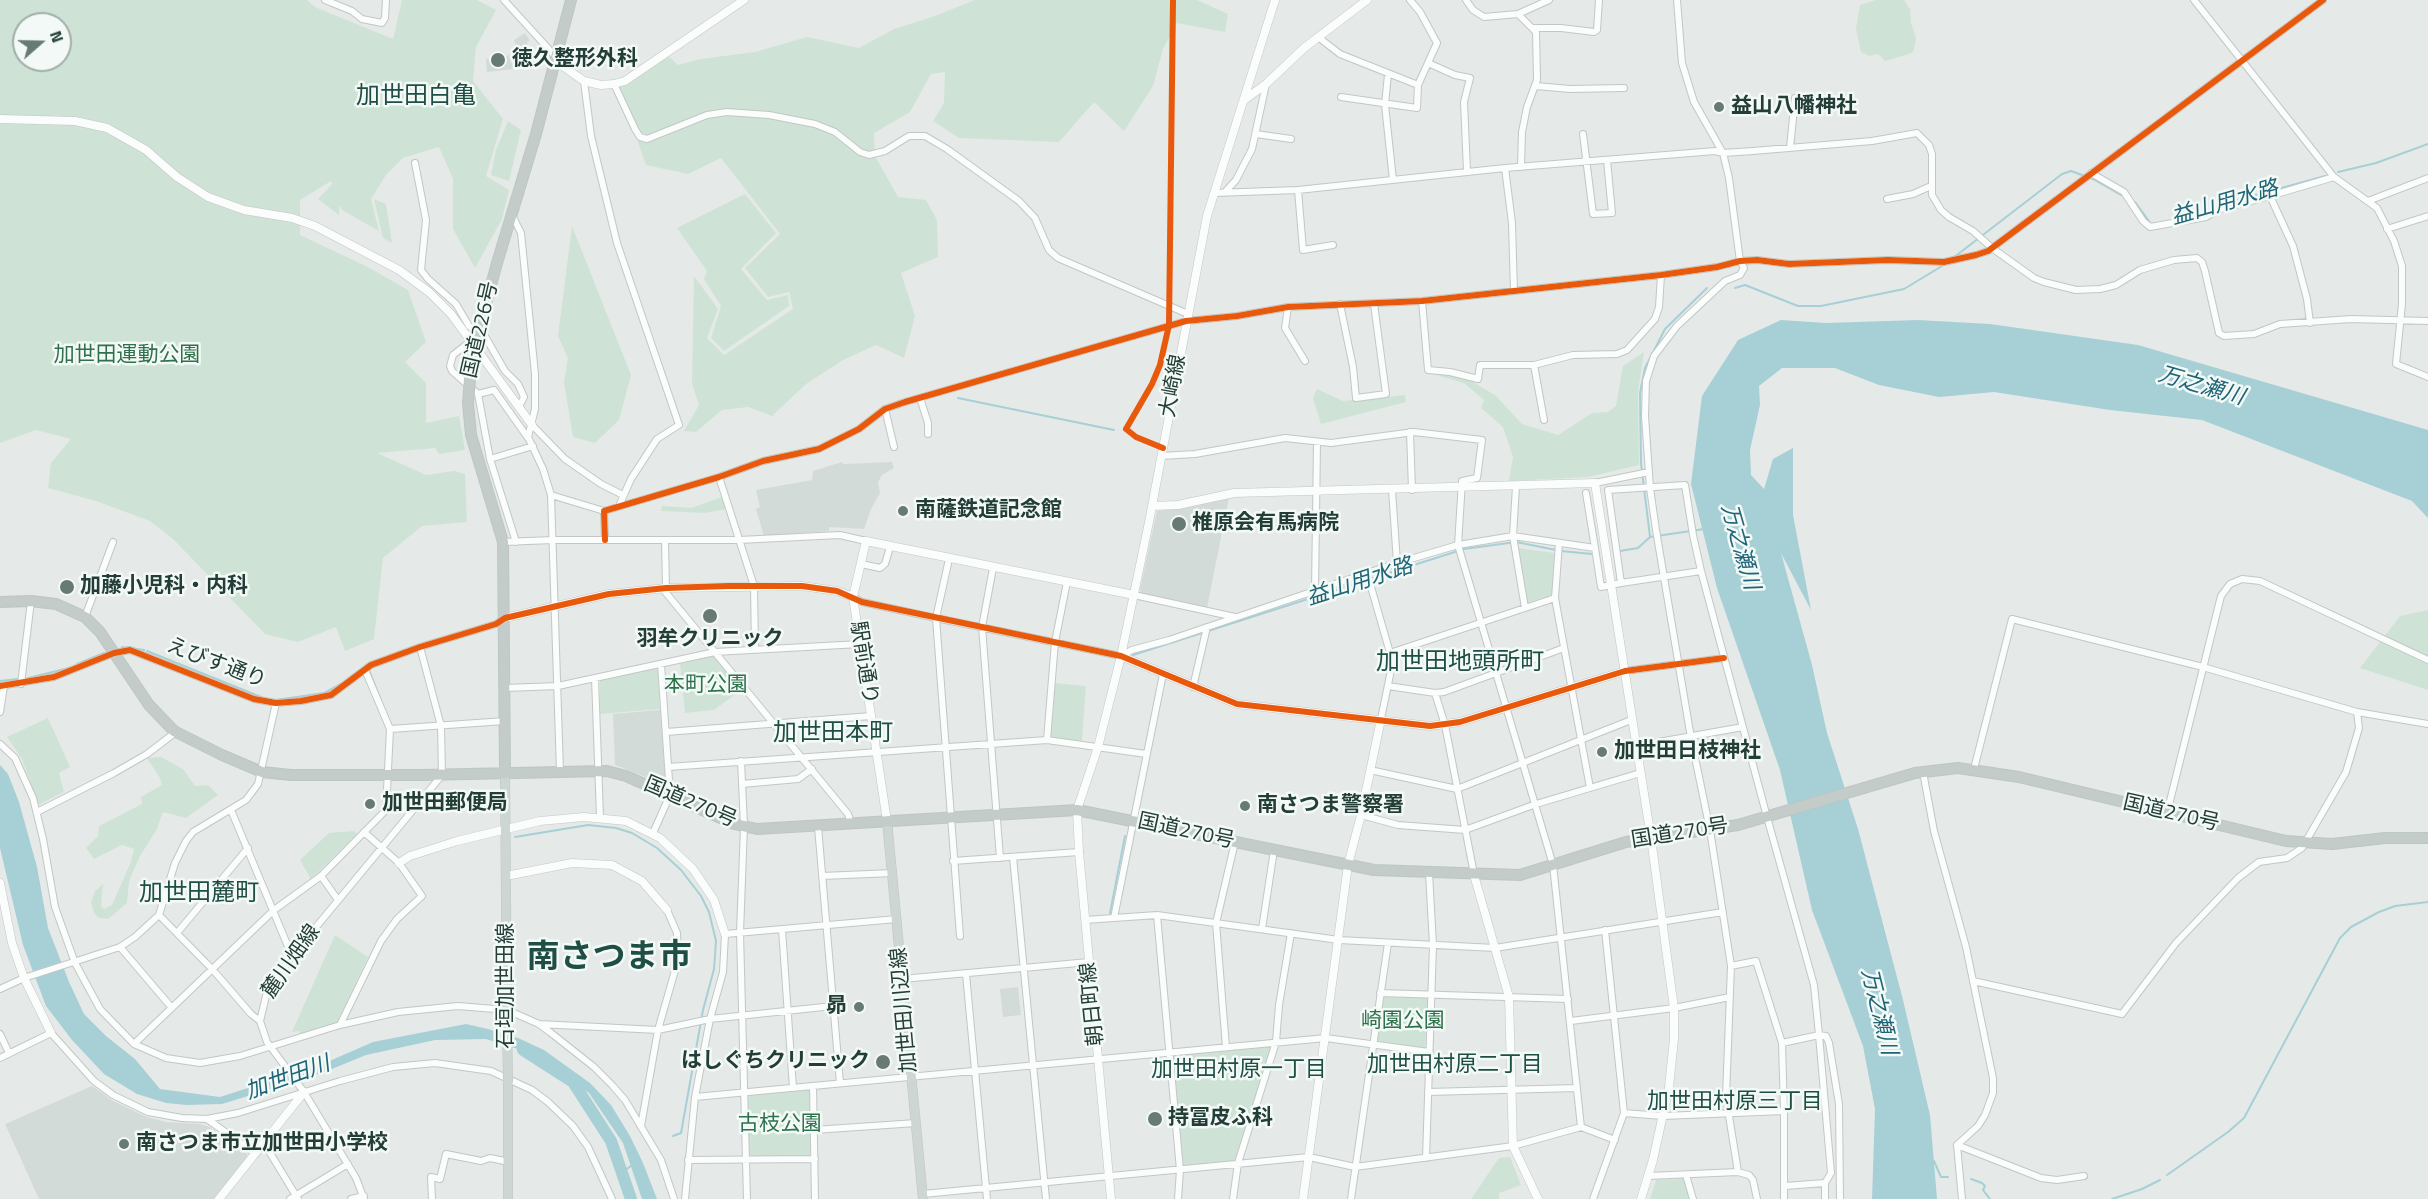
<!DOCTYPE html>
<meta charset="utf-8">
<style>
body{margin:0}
#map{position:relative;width:2428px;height:1199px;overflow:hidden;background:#e5eae8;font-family:"Titillium Web",sans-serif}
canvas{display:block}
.north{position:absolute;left:12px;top:12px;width:60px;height:60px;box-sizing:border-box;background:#f3f9f6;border:2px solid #a0aeaa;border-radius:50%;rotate:70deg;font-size:16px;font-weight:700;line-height:24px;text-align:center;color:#233d37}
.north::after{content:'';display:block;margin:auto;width:21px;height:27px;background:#677a75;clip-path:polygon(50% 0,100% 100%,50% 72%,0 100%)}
</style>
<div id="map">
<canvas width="2428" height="1199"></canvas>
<div class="north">N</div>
</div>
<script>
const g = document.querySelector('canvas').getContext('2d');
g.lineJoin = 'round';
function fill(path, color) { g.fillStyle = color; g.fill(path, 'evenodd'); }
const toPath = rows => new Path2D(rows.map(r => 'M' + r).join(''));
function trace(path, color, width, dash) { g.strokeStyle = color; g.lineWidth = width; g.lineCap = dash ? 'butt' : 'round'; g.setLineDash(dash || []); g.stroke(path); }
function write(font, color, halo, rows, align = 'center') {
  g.font = font + ' "Titillium Web","Noto Sans JP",sans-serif'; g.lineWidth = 5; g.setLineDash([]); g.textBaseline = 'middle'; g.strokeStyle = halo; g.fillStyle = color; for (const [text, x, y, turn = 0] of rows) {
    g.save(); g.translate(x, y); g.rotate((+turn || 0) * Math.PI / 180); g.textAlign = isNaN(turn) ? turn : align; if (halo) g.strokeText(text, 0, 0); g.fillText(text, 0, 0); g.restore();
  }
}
fill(toPath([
 [525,33,530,41,527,42,533,59,535,58,536,61,521,67,520,65,514,66,514,69,487,72,486,59,496,58,496,54,499,53,500,58,510,55,511,63,519,62,517,55,519,54,514,40],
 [842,462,843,464,892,462,894,468,882,475,878,482,880,493,871,509,864,529,829,527,829,531,764,536,756,509,760,507,756,490,812,480,813,471],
 [1229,497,1207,608,1142,594,1140,590,1157,511,1180,508],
 [660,710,666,785,615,765,613,714],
 [1018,987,1021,1015,1003,1017,1000,989],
 [92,1086,113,1101,147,1117,166,1122,200,1124,210,1127,247,1154,247,1158,214,1199,39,1199,5,1124]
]), '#d3dbd8');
fill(toPath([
 [0,0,307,0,315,7,393,39,402,0,477,0,496,10,476,47,473,81,503,119,486,176,509,190,502,219,475,268,453,229,453,179,439,147,403,158,386,175,371,199,379,231,342,210,340,204,339,215,318,199,332,184,331,181,300,200,300,235,368,267,408,290,426,342,405,362,426,383,426,423,459,416,465,450,439,454,435,448,377,453,426,475,454,471,465,474,467,522,422,526,383,558,374,639,345,651,336,627,298,642,265,634,173,539,150,521,96,501,48,488,51,463,71,439,36,430,0,443],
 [24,24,60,24,60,60,24,60],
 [975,0,1197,0,1228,14,1225,32,1177,23,1163,49,1153,86,1124,131,1094,102,1059,142,959,138,933,121,944,103,945,72,931,74,910,112,874,133,875,156,898,197,926,200,937,220,938,257,901,273,915,316,904,358,876,345,843,360,806,384,772,416,748,407,722,410,696,432,684,431,699,405,692,383,694,276,718,309,707,338,724,355,793,309,789,292,768,297,745,268,780,234,721,158,688,174,646,165,619,87,632,81,668,56,678,65,701,59,755,52,807,37,859,48,894,29,932,17],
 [1876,0,1904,0,1910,9,1911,23,1916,38,1914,49,1912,53,1885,61,1878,54,1869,56,1861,52,1856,29,1860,5],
 [508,121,521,130,509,181,491,175,496,150],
 [745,194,776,233,741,269,767,300,788,295,789,306,724,351,711,338,721,306,704,279,707,271,677,228],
 [374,199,386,204,392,243,383,238],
 [572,226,631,375,619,420,595,443,573,437,564,382,568,358,558,336],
 [1644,352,1638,392,1639,465,1588,477,1509,481,1513,457,1503,427,1481,408,1484,400,1464,383,1439,376,1439,373,1464,377,1495,395,1522,424,1558,435,1592,413,1608,412,1616,406,1623,366],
 [1317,389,1343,401,1405,395,1406,402,1321,424,1313,398],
 [722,497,726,509,705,513,661,511,662,506,691,508],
 [1517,548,1555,553,1552,595,1526,603],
 [2428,610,2428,690,2360,668,2400,616],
 [711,656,714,657,741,690,714,710,685,713,680,664],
 [655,668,658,671,660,709,600,714,600,681],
 [1054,683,1086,686,1082,741,1052,738,1050,734],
 [48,718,70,767,59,773,64,792,38,805,22,759,7,737],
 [161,757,183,769,195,786,208,785,218,795,186,818,163,812,156,831,140,856,129,881,127,903,108,919,99,918,94,913,91,902,95,891,103,884,101,906,104,909,112,905,131,862,134,849,122,845,94,859,86,848,98,836,99,826,142,804,141,797,162,785,160,778,147,758],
 [354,831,357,834,311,879,300,860,329,833],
 [335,935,368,957,337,1023,300,1035,299,1031,292,1032],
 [1384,997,1428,998,1425,1048,1377,1041],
 [1271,1046,1237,1158,1233,1161,1183,1166,1172,1056],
 [809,1090,811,1093,810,1156,752,1157,749,1154,748,1098,750,1095],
 [1510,1157,1521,1185,1499,1193,1499,1199,1471,1199,1499,1158],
 [1685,1179,1691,1199,1650,1199,1656,1180]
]), '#cee3d5');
fill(toPath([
 [1781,320,1826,323,1918,320,1990,324,2138,345,2428,430,2428,518,2412,501,2202,420,2110,410,1994,392,1939,397,1879,385,1835,368,1782,368,1759,386,1760,405,1750,450,1751,475,1764,489,1773,459,1793,448,1793,515,1811,610,1781,553,1812,665,1827,733,1858,829,1903,1000,1930,1115,1937,1199,1872,1199,1875,1109,1863,1046,1812,910,1780,770,1717,588,1691,484,1702,396,1738,340],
 [0,765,8,774,19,802,37,867,48,928,69,982,84,1014,106,1036,135,1059,160,1089,220,1097,325,1063,373,1042,466,1024,488,1029,518,1038,544,1050,590,1083,611,1105,630,1136,643,1163,657,1199,642,1199,623,1143,589,1093,546,1063,521,1050,486,1039,435,1040,366,1055,322,1073,222,1104,187,1105,166,1103,137,1094,104,1074,72,1040,46,1006,23,945,0,848]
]), '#a7cfd6');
trace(toPath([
 [2338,172,2376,163,2428,144],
 [2135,202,2151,224],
 [2169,221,2204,214,2220,205,2325,176],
 [1953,258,2062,174,2071,171,2093,179,2121,195],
 [1735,288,1745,285,1798,306,1821,306,1904,289,1947,263],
 [958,398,1114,430],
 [1650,537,1641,463,1640,393,1645,368,1665,329,1707,288],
 [1650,537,1704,529],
 [1561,551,1592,554],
 [1620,551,1638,548,1650,537],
 [122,647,144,650],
 [147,651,261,697],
 [1133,655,1464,549,1516,542,1556,550],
 [77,664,104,653],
 [369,670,380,698],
 [28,678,69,668],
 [0,681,17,679],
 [276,700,324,693,342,683],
 [515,837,588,825,616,828,632,833,657,848,681,870,701,896,709,912,716,941,714,969,703,1010,681,1133,673,1136],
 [1110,913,1125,836],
 [1934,1161,1941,1177,1948,1177],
 [623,1172,632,1165],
 [2167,1175,2228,1132,2244,1118,2340,938,2351,927,2379,912,2395,906,2428,902],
 [1971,1179,1982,1183,1985,1186,1983,1190,1990,1199],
 [2112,1199,2142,1189,2160,1180]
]), '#a7cfd6', 2);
trace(toPath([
 [523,1050,573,1082,611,1141,631,1199]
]), '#a7cfd6', 12);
const minor = toPath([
 [325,0,352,11,362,19,382,23,385,18,386,0],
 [504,0,555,56],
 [1466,0,1473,10,1484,17,1518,14,1536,32,1537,80,1527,107,1522,132,1521,167],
 [1677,0,1682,63,1694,102,1723,153,1729,178,1740,261,1744,268,1740,275,1725,281,1677,326,1654,356,1646,381,1645,416,1650,488,1656,530,1691,738,1710,830,1731,966,1726,1097,1738,1172],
 [2194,0,2334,177,2377,208,2394,241,2402,266,2402,304,2396,364,2428,377],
 [1518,14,1549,0],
 [1533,28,1561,28,1594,32,1597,30,1599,0],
 [1318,37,1340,54,1418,85,1437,43,1420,12,1410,0],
 [1428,63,1455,75,1470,78,1464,102,1467,171],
 [1388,74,1385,105,1393,180],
 [584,81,591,136,617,243,679,425,657,439,631,479,619,506],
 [614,84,635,129,640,137,647,139,707,115,727,112,769,115,815,124,835,132,860,152,869,155,885,151,909,136,925,136,947,149,1019,201,1035,218,1049,250,1058,258,1188,314],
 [1536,86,1570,89,1624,88],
 [1341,97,1417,108,1418,85],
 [1256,134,1291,139],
 [1583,134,1593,214,1612,213,1607,160],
 [1790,148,1795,98],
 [415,163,426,220,421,270,428,279,456,304,469,326,486,338,505,371,518,384,524,397,519,407],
 [1505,168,1512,223,1514,291],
 [2091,173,2124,192,2143,221,2150,227,2206,217,2220,209,2270,196,2293,246,2307,299,2310,323],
 [1298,190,1303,250,1333,245],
 [1225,192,1236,180,1252,149,1266,84],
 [1214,193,1298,190,1505,168,1715,151,1723,153,1753,151,1872,141,1917,133,1929,145,1932,154,1932,195,1941,210,1949,217,1973,231,1992,248,2034,278,2044,282,2076,290,2100,289,2116,285,2140,270,2174,260,2197,258,2202,262,2205,271,2219,333,2224,336,2254,334,2280,324,2351,319,2428,321],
 [2270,196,2334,177],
 [1887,199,1913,194,1931,186],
 [2368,201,2428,178],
 [512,215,521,233,535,374,535,409,528,437,543,469,551,495,560,772],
 [2387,229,2428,216],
 [1422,301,1428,370,1450,372,1478,379,1480,365,1534,365,1573,355,1617,354,1627,350,1655,319,1659,307,1661,275],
 [1340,304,1353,367,1356,398,1386,394,1374,304],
 [1288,307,1285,328,1305,361],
 [471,341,453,355,450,366,452,371,478,394,490,459],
 [1534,365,1544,420],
 [478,394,494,390,528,438],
 [920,398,928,423,928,434],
 [885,409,894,447],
 [532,425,565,459,601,484,623,495],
 [1410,432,1412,490],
 [1161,456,1195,454,1285,438,1331,443,1414,432,1482,440,1477,478,1462,481,1458,545,1553,865,1581,1127],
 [719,477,754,586,755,649],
 [1595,483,1649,472],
 [1516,486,1513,536,1525,608],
 [1392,490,1397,563],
 [1586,493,1595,548],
 [551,495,604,511],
 [605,540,604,511,719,477,763,461,819,449,859,429,885,409,905,402,1186,321,1237,316,1288,307,1422,301,1661,275,1717,267,1740,261,1757,260,1789,264,1888,260,1944,262,1976,255,1988,251,2323,0],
 [665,541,666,588],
 [503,542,553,540,739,540,840,535,866,541],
 [516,542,490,459,533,446],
 [1559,543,1555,598,1590,788],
 [949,559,936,618,960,936],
 [861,564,880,568,885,564,890,547],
 [993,568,982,627,1000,858],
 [1367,573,1390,653,1391,670,1381,719],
 [1621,583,1701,571],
 [662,588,848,814,851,823],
 [1315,591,1317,443],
 [1134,595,1235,617],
 [853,597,862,602,936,618,1121,656,1132,650,1169,640,1397,563,1458,545,1513,536,1595,548,1601,587,1621,583,1608,490,1685,485,1693,535,1701,571,1767,817,1814,985,1819,1035,1826,1036,1829,1043,1839,1104,1840,1199],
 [85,617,113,542],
 [1390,653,1555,598],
 [1625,671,1724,658],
 [595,678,600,817],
 [21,684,31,601],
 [0,686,54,677,114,653,130,650,254,699,276,703,301,701,331,695,371,665,420,647,496,624,505,618],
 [1388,686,1435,693,1444,692,1564,648],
 [1193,687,1207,627],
 [505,688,558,686,715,652,860,644],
 [1435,693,1445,725,1474,874],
 [0,712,4,686],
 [390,729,505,721],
 [666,732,871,716],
 [1047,740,1055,642,1067,582],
 [0,744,15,758,33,798,43,839,55,907,75,963,100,1009,134,1044,166,1058,200,1063,240,1056,340,1025,398,1012,458,1006,507,1010,539,1024,551,1033,594,1067,612,1085,625,1100,661,1160,674,1199],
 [1636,746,1743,727],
 [741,761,744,826,740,933,747,1199],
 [668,767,1047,740,1146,754],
 [1974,769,2012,619,2203,667,2357,712,2428,724],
 [1370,770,1457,789,1631,720],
 [1923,772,1934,831,1966,947,1993,1078,1993,1093,1985,1115,1978,1126,1957,1145],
 [742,784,798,779,812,769],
 [231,810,292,956],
 [37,812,114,773,147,754,172,735,174,731],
 [2167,813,2221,596,2230,584,2242,579,2260,581,2428,660],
 [1361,815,1398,825,1465,830,1536,804,1640,773],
 [818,827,840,1083],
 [653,833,670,795,661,664],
 [1013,857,1046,1199],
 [953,861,1079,852],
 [321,876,338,900],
 [822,876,893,873],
 [159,915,213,970,251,1014,260,1021],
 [1157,915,1180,1170,1178,1199],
 [1114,918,1163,674],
 [1085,920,1157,915,1339,940,1495,948,1723,912],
 [782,929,793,1088],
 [1262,929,1274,850],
 [177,933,248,848],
 [120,947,172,1008],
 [1731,966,1756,961,1782,1043,1784,1111],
 [966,974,987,1199],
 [902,979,1089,962],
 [1973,981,2122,1014,2176,943,2238,878,2259,862,2287,858,2302,848,2346,772,2359,728,2357,712],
 [0,989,24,978,120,947,135,937,159,915,175,863,186,841,193,832,246,800,258,784,276,703],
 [1380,993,1568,999],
 [1571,1021,1674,1008,1730,997],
 [539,1024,658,1030,710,1019,833,1006],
 [340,1025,381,941,397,919,422,896,399,863,364,832],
 [0,1034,9,1053],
 [1782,1043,1819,1035,1831,1173,1825,1183,1825,1199],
 [134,1044,274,910,321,876,386,810,390,729,365,670],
 [1226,1047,1216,923,1235,842],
 [0,1058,51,1033,94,1081,113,1095,148,1112,182,1118,207,1119,238,1113,340,1081,393,1067,435,1063,491,1071,532,1090,548,1102,573,1126,588,1147,612,1199],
 [813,1086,815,1199],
 [1428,1092,1577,1088],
 [695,1097,1326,1038,1429,1052],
 [1624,1113,1663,1116,1784,1111,1784,1199],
 [207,1119,256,1154],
 [641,1126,658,1030,678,960,677,933,667,910],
 [814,1130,916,1123],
 [264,1143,298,1199],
 [1957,1145,2041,1178,2057,1180,2084,1176],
 [1957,1145,1962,1199],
 [1426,1158,1433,945,1429,873],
 [688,1160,815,1159],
 [1686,1175,1693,1199],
 [1648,1176,1738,1172,1749,1175,1753,1180,1757,1199],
 [1785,1186,1825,1183],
 [923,1194,1309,1157,1355,1167,1513,1146,1581,1127,1615,1140],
 [290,1199,348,1164],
 [351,1199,364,1196],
 [364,1199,356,1178,304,1092,267,1042,260,1021,266,996,292,956,442,775,441,726,420,647],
 [432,1199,431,1177,440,1179,446,1154,481,1161,490,1158,509,1162],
 [685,1199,695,1097,710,1019,723,972,725,934,897,919],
 [1233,1199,1238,1163,1276,1042,1279,1005,1291,933],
 [1351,1199,1388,943],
 [1593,1199,1624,1113,1605,930]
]);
const tertiary = toPath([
 [555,56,564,67,584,81,601,85,614,84,625,81,744,0],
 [1244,100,1266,84,1304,48,1367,0],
 [0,119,75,121,107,128,146,150,177,177,208,197,244,210,292,218,315,226,399,270,429,292,451,314,532,425],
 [1152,506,1178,505,1234,493,1595,483,1651,838,1674,1008,1674,1039,1669,1087,1653,1160,1641,1199],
 [505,618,609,594,666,588,802,586,837,591,853,597],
 [1121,656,1237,704,1430,726,1460,722,1625,671],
 [887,821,853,597,866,541,1134,595],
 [399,863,410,856,457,841,540,821,584,817,626,821,660,838,693,869,714,900,725,934],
 [1474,875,1509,997,1513,1146,1538,1199],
 [506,876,572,863,612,865,642,881,667,910],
 [0,883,12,943,24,978,51,1033],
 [219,1199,304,1092],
 [1111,1199,1079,852,1077,810,1098,747,1121,656,1149,522,1207,216,1275,0],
 [1303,1199,1348,865,1361,815,1381,719]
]);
const primary = toPath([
 [505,773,507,1024],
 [887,821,923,1199],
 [508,1199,508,1082]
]);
const trunk = toPath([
 [497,263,536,134,571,0],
 [468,403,471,435,503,542,505,773],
 [0,602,31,601,56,604,85,617,100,632,149,705,174,731,222,755,262,772,291,775,421,775,607,771,626,776,734,824,757,829,1077,810,1374,870,1520,875,1626,842,1738,825,1915,773,1958,768,2019,777,2286,841,2332,844,2385,838,2428,838]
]);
trace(minor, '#c2c7c5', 8);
trace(tertiary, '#c2c7c5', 9);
trace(primary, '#bdc6c4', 10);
trace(trunk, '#bdc6c4', 12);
trace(minor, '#fbfcfc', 6);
trace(tertiary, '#fbfcfc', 8);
trace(primary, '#ced6d4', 9);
trace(trunk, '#c4ccca', 10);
const primaryBridge = toPath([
 [507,1024,508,1082]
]);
const trunkBridge = toPath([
 [468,403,472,356,497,263]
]);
trace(primaryBridge, '#bdc6c4', 10, []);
trace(trunkBridge, '#bdc6c4', 12, []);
trace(primaryBridge, '#ced6d4', 9);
trace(trunkBridge, '#c4ccca', 10);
trace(toPath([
 [1163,448,1136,437,1126,429,1152,384,1160,365,1169,325,1173,0],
 [605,540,604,511,719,477,763,461,819,449,859,429,885,409,905,402,1186,321,1237,316,1288,307,1422,301,1661,275,1717,267,1740,261,1757,260,1789,264,1888,260,1944,262,1976,255,1988,251,2323,0],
 [0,686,54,677,114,653,130,650,254,699,276,703,301,701,331,695,371,665,420,647,496,624,505,618,609,594,666,588,728,586,802,586,837,591,862,602,1121,656,1237,704,1430,726,1460,722,1625,671,1724,658]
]), '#e8590c', 6);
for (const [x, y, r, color] of [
 [498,60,8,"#677a75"],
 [1719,107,6,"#677a75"],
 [903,511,6,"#677a75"],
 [1179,524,8,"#677a75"],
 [67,587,8,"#677a75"],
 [710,616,8,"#677a75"],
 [1602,752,6,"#677a75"],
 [370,804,6,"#677a75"],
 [1245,806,6,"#677a75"],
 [859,1007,6,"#677a75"],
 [883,1062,8,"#677a75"],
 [1155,1119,8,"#677a75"],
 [124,1144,6,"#677a75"]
]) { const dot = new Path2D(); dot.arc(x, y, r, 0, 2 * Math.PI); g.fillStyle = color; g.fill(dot); trace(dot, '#f3f9f6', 2); }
write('bold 21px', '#233d37', '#f3f9f6', [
 ["徳久整形外科",512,60],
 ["益山八幡神社",1731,107],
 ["南薩鉄道記念館",915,511],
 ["椎原会有馬病院",1192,524],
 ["加藤小児科・内科",80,587],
 ["羽牟クリニック",710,640,"center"],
 ["加世田日枝神社",1614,752],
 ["加世田郵便局",382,804],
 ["南さつま警察署",1257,806],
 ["昴",847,1007,"right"],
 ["はしぐちクリニック",870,1062,"right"],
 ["持冨皮ふ科",1168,1119],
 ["南さつま市立加世田小学校",136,1144]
], 'left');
write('21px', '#233d37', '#f3f9f6', [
 ["国道226号",481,330,-77],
 ["大崎線",1174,386,-80],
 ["駅前通り",863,663,81],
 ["えびす通り",216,664,21],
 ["国道270号",690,803,23],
 ["国道270号",2171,814,13],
 ["国道270号",1186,832,12],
 ["国道270号",1680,834,-9],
 ["麓川畑線",292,962,-55],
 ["石垣加世田線",507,986,-90],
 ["朝日町線",1093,1004,-96],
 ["加世田川辺線",905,1010,-95]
]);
write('21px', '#2e724b', '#f3f9f6', [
 ["加世田運動公園",127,356],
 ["本町公園",706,686],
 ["崎園公園",1403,1022],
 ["古枝公園",780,1125]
]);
write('italic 22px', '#1f6577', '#f3f9f6', [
 ["益山用水路",2225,204,-16],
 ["万之瀬川",2201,387,16],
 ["万之瀬川",1739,547,74],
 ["益山用水路",1360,583,-18],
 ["万之瀬川",1878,1012,76],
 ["加世田川",288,1079,-20]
]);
write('22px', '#1f4e44', '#f3f9f6', [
 ["加世田村原二丁目",1455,1066],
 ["加世田村原一丁目",1239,1071],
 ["加世田村原三丁目",1735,1103]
]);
write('24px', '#1f4e44', '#f3f9f6', [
 ["加世田白亀",416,97],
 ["加世田地頭所町",1460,663],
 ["加世田本町",833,734],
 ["加世田麓町",199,894]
]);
write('bold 33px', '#1f4e44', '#f3f9f6', [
 ["南さつま市",609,959]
]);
</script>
